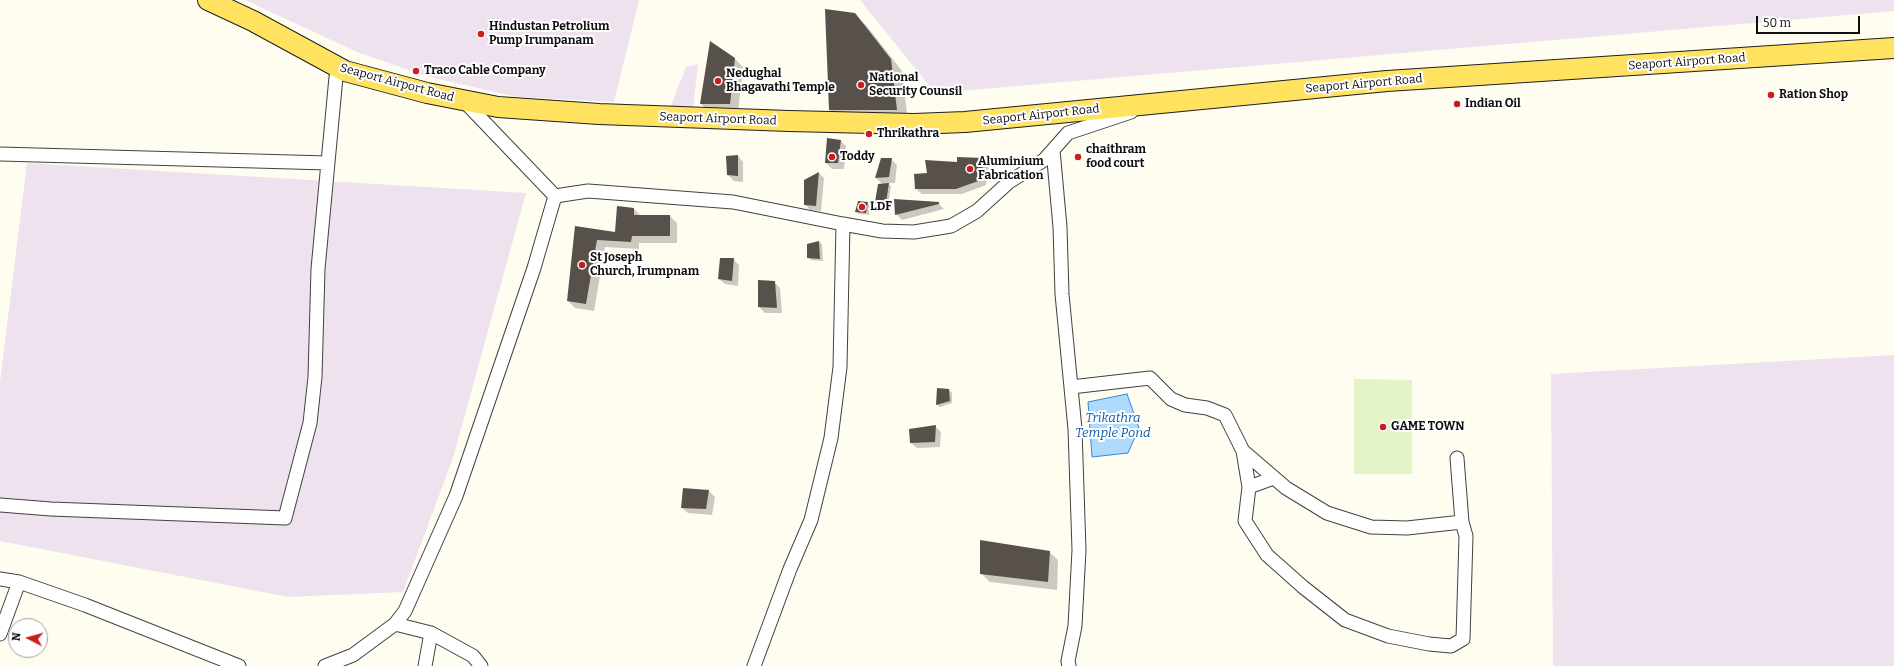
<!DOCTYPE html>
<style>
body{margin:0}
#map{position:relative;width:1894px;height:666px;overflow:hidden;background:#fffdf0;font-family:Bitter,serif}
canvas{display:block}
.north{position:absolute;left:8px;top:618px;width:40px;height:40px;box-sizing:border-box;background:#fff;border:1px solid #9f9f9f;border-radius:50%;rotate:276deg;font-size:11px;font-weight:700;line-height:16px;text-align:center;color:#0e0e0e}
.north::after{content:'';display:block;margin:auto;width:14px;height:18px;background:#ca1e1b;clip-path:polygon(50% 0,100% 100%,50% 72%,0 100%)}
.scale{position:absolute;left:1756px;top:16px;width:104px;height:18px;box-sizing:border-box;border:2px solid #0e0e0e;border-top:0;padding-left:5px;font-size:12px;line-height:14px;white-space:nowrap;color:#0e0e0e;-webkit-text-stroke:3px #fff;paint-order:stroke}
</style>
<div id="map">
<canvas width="1894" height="666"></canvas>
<div class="north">N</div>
<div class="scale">50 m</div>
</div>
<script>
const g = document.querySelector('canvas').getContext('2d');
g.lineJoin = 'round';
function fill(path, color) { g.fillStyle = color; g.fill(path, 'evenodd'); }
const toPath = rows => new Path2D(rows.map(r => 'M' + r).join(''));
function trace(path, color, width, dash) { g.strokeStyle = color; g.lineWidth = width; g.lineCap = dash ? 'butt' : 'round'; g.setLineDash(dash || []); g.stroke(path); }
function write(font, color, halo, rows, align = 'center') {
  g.font = font + ' Bitter,serif'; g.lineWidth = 4; g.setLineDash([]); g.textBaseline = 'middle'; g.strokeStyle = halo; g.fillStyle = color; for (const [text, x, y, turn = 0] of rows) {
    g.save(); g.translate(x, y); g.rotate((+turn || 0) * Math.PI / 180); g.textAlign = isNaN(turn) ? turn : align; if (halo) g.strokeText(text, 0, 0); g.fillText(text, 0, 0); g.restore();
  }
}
fill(toPath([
 [245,0,639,0,614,102,517,97,426,76,357,52],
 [860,0,1894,0,1894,11,935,93],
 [698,64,693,109,670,108,686,67],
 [27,163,526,193,453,458,403,592,288,597,0,541,0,382],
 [1894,355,1894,666,1553,666,1551,374]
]), '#ede2ee');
fill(toPath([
 [1354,379,1412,380,1412,474,1354,474]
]), '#e2f4c8');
const water = toPath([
 [1127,394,1139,428,1128,453,1092,457,1088,402,1127,394]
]);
fill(water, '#b0dafb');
trace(water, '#318ad8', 1);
fill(toPath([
 [826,11,854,14,866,25,902,71,908,122,842,122,830,110],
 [734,58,743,67,738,113,710,112,701,104],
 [841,141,846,146,844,169,832,169,826,163],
 [738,156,743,162,743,182,734,181,728,175],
 [882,159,891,159,897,165,895,183,888,183,891,186,888,205,878,204,876,202,883,185,876,178],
 [984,159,989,165,986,185,962,194,922,194,916,189,958,163],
 [819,173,824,178,821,211,810,210,805,204],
 [867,203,870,206,869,215,859,214,856,212],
 [938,203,944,209,902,220,896,214],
 [634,209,641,216,670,216,677,223,677,243,639,243,639,249,605,247,594,311,575,308,568,301,575,227,616,233],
 [819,242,822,244,823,261,811,260,808,257],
 [733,259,739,265,738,286,725,284,719,279],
 [774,282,780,288,782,313,765,313,759,307],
 [938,389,949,390,952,393,952,403,940,407,937,405],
 [935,426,941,432,940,447,917,448,911,443],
 [684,489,709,491,715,497,712,515,688,513,682,508],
 [1049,552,1058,560,1057,590,990,582,981,573]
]), '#0003');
fill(toPath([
 [825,9,855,13,891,59,897,110,829,110],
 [710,41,735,58,730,104,700,104],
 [827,138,841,140,838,163,825,163],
 [738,155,738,176,727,175,726,156],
 [957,157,984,158,981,180,956,189,915,189,914,174,927,173,925,160,957,162],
 [881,158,892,158,889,177,875,178],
 [819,172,816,206,804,205,804,180],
 [889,183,886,203,875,202,878,184],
 [894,199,939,202,939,204,895,215],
 [858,201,868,202,866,213,855,212],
 [617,206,634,208,634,215,670,215,670,236,632,236,631,242,597,240,586,304,567,301,575,226,615,232],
 [819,241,820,259,807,258,807,244],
 [720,258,734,258,732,281,718,279],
 [758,280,775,281,777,308,758,307],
 [937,388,949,389,950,401,936,405],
 [936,425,935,442,910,443,909,429],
 [683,488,709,490,706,509,681,508],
 [980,540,1050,551,1048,582,980,574]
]), '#58504a');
const street = toPath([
 [464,101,555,196],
 [1053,150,1060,227,1062,294,1075,429,1079,550,1075,626,1068,661,1069,666],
 [0,154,328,163],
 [1071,387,1150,378,1171,399,1185,405,1207,408,1225,415,1243,451,1249,487,1245,521,1267,555,1303,587,1345,620,1388,636,1429,644,1451,646,1463,639,1466,536,1462,522,1407,528,1371,527,1327,513,1286,488,1243,451],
 [1457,458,1462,522],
 [1249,487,1274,478],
 [0,505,51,509,285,518,310,423,315,377,318,269,336,77,339,68],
 [0,579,19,582,85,605,239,666],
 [395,624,431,633,473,656,481,666],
 [0,634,19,582],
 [325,666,353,655,395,624,405,611,456,496,534,268,555,196,588,191,733,202,843,224],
 [425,666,431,633],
 [754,666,790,569,811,520,831,438,840,367,843,224,882,231,914,232,951,226,977,211,1009,182,1044,160,1068,133,1131,112]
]);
const primary = toPath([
 [208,0,253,21,345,71,427,93,498,107,599,114,789,121,914,124,965,122,1387,81,1894,48]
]);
trace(street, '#414141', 15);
trace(primary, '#1f1f1f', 22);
trace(street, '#fff', 13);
trace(primary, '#ffe360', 20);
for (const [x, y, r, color] of [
 [481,34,4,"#ca1e1b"],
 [416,71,4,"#ca1e1b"],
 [718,81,4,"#ca1e1b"],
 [861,85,4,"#ca1e1b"],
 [1771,95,4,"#ca1e1b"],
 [1457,104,4,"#ca1e1b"],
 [869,134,4,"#ca1e1b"],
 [832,157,4,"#ca1e1b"],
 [1078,157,4,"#ca1e1b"],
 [970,169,4,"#ca1e1b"],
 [862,207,4,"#ca1e1b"],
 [582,265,4,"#ca1e1b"],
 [1383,427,4,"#ca1e1b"]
]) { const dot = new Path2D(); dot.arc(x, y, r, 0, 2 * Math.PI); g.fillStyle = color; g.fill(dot); trace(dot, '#fff', 1.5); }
write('bold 12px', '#0e0e0e', '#fff', [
 ["Hindustan Petrolium",489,27],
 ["Pump Irumpanam",489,41],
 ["Traco Cable Company",424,71],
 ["Nedughal",726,74],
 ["Bhagavathi Temple",726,88],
 ["National",869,78],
 ["Security Counsil",869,92],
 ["Ration Shop",1779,95],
 ["Indian Oil",1465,104],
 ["Thrikathra",877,134],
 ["chaithram",1086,150],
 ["food court",1086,164],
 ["Toddy",840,157],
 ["Aluminium",978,162],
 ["Fabrication",978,176],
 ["LDF",870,207],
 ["St Joseph",590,258],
 ["Church, Irumpnam",590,272],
 ["GAME TOWN",1391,427]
], 'left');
write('12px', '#0e0e0e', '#fff', [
 ["Seaport Airport Road",1687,62,-4],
 ["Seaport Airport Road",397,83,15],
 ["Seaport Airport Road",1364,84,-5],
 ["Seaport Airport Road",1041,115,-6],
 ["Seaport Airport Road",718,119,2]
]);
write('italic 13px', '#0d5bab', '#fff', [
 ["Trikathra",1113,418],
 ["Temple Pond",1113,433]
]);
</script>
